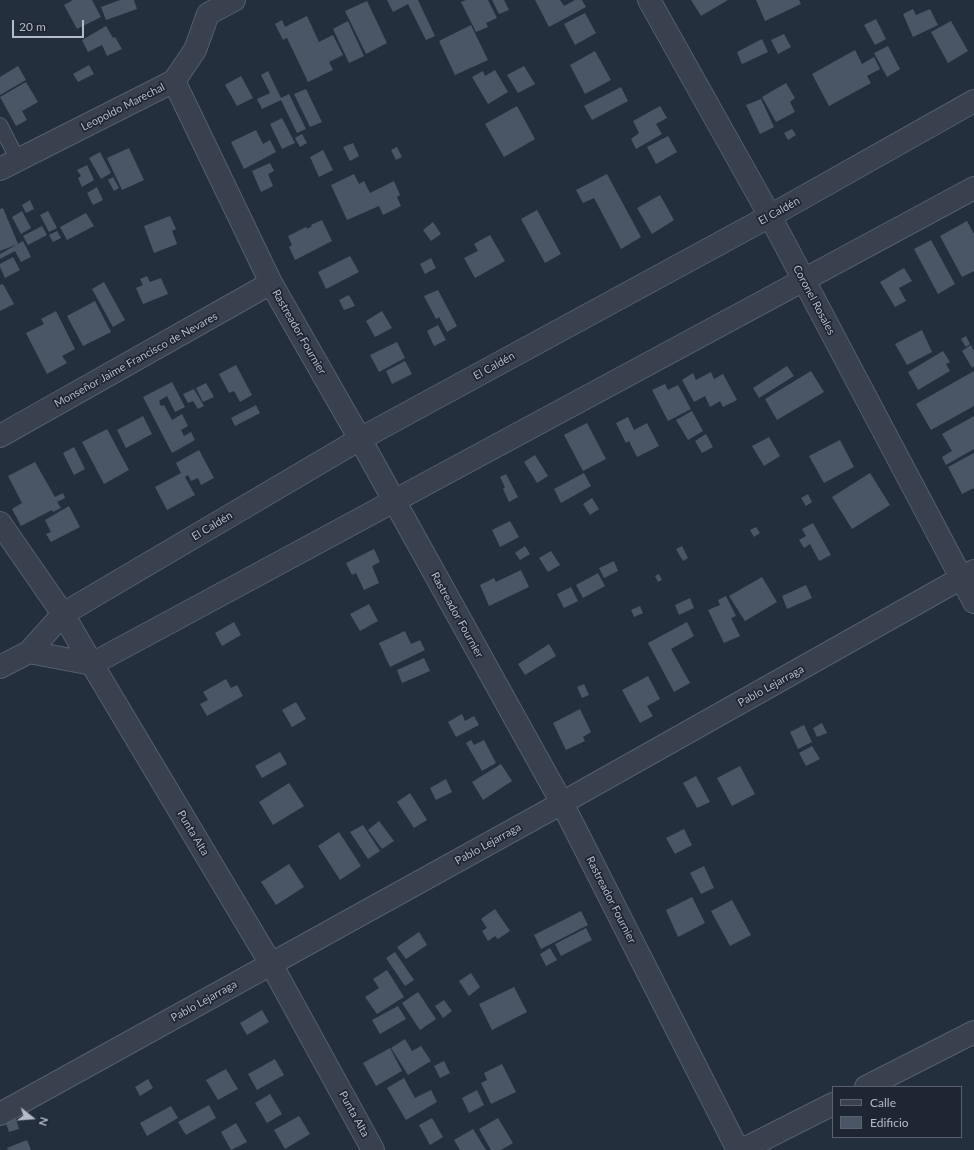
<!DOCTYPE html>
<meta charset="utf-8">
<style>
body{margin:0}
#map{position:relative;width:974px;height:1150px;overflow:hidden;background:#242f3d;font-family:Lato,sans-serif}
canvas{display:block}
.legend{position:absolute;left:832px;top:1086px;width:130px;height:52px;box-sizing:border-box;background:#1d2632;border:1px solid #59626e;margin:0;padding:5px 7px;list-style:none;font-size:12px;color:#b4bcc8}
.legend li{display:flex;align-items:center;gap:8px;height:20px}
.legend b{width:20px;border:1px solid #59626e}
.north{position:absolute;left:12px;top:1098px;width:40px;height:40px;-webkit-text-stroke:3px #1d2632;paint-order:stroke;rotate:107deg;font-size:11px;font-weight:700;line-height:16px;text-align:center;color:#b4bcc8}
.north::after{content:'';display:block;margin:auto;width:14px;height:18px;background:#b4bcc8;clip-path:polygon(50% 0,100% 100%,50% 72%,0 100%)}
.scale{position:absolute;left:12px;top:20px;width:72px;height:18px;box-sizing:border-box;border:2px solid #b4bcc8;border-top:0;padding-left:5px;font-size:12px;line-height:14px;white-space:nowrap;color:#b4bcc8;-webkit-text-stroke:3px #1d2632;paint-order:stroke}
</style>
<div id="map">
<canvas width="974" height="1150"></canvas>
<ul class="legend">
<li><b style="height:5px;background:#38414d"></b>Calle</li>
<li><b style="height:11px;background:#4a5666"></b>Edificio</li>
</ul>
<div class="north">N</div>
<div class="scale">20 m</div>
</div>
<script>
const g = document.querySelector('canvas').getContext('2d');
g.lineJoin = 'round';
function fill(path, color) { g.fillStyle = color; g.fill(path, 'evenodd'); }
const toPath = rows => new Path2D(rows.map(r => 'M' + r).join(''));
function trace(path, color, width, dash) { g.strokeStyle = color; g.lineWidth = width; g.lineCap = dash ? 'butt' : 'round'; g.setLineDash(dash || []); g.stroke(path); }
function write(font, color, halo, rows, align = 'center') {
  g.font = font + ' Lato,sans-serif'; g.lineWidth = 3.5; g.setLineDash([]); g.textBaseline = 'middle'; g.strokeStyle = halo; g.fillStyle = color; for (const [text, x, y, turn = 0] of rows) {
    g.save(); g.translate(x, y); g.rotate((+turn || 0) * Math.PI / 180); g.textAlign = isNaN(turn) ? turn : align; if (halo) g.strokeText(text, 0, 0); g.fillText(text, 0, 0); g.restore();
  }
}
fill(toPath([
 [73,0,92,0,101,17,77,29,64,5],
 [120,0,134,0,137,9,106,20,101,7],
 [387,0,418,0,435,36,426,40,408,4,393,12],
 [466,0,488,0,497,18,486,23,488,27,476,32,461,2],
 [492,0,504,0,509,10,499,14],
 [535,0,560,0,564,6,575,0,582,0,586,7,549,27],
 [691,0,728,0,701,16],
 [756,0,799,0,801,4,765,21],
 [367,1,387,43,366,54,345,11],
 [913,9,916,15,930,9,938,25,913,37,903,14],
 [585,13,596,33,575,45,564,24],
 [307,16,319,42,333,35,343,55,329,62,333,70,308,82,287,38,283,40,275,24,282,20,285,27],
 [876,19,886,39,875,45,864,25],
 [348,21,364,56,349,63,333,29],
 [951,21,968,51,948,63,931,32],
 [471,25,488,60,455,75,439,41],
 [106,26,113,38,115,37,122,49,107,56,102,45,88,52,82,40],
 [784,34,791,47,778,54,771,40],
 [762,39,768,52,742,64,737,52],
 [888,46,900,69,887,77,874,53],
 [855,50,862,64,874,57,880,69,867,76,871,83,829,106,812,74],
 [595,51,611,80,585,94,570,65],
 [89,65,94,74,78,82,73,74],
 [18,66,26,80,0,95,0,77],
 [524,66,535,84,518,93,507,75],
 [495,70,508,92,488,104,472,77,483,71,485,76],
 [268,71,281,98,289,94,306,129,297,133,281,100,262,109,257,99,270,93,261,75],
 [241,76,253,98,237,106,225,85],
 [26,82,38,102,22,111,27,120,16,126,0,97],
 [786,83,795,98,790,102,795,112,776,122,762,97],
 [621,87,628,101,592,120,584,106],
 [306,89,322,122,310,127,294,94],
 [761,99,774,127,760,134,746,105],
 [517,106,535,139,504,157,485,124],
 [660,106,667,118,656,124,662,134,636,149,631,139,639,133,633,121],
 [282,118,295,143,282,149,270,124],
 [792,129,796,135,788,140,784,133],
 [256,130,263,144,270,140,276,152,244,169,231,142],
 [302,134,307,143,300,147,295,138],
 [668,136,677,152,656,164,647,147],
 [353,143,359,156,350,161,343,147],
 [397,147,402,157,396,160,391,150],
 [129,148,144,180,122,190,107,158],
 [323,150,333,170,319,177,310,157],
 [100,152,111,173,101,179,89,158],
 [270,163,274,171,268,174,273,186,261,192,252,171],
 [87,165,94,180,82,187,78,178,81,176,77,170],
 [354,174,359,184,364,181,370,193,394,181,400,195,397,197,401,206,383,215,379,206,347,220,331,185],
 [607,174,641,237,621,249,594,198,583,203,576,190],
 [113,177,119,188,114,191,108,180],
 [97,187,103,200,93,205,87,193],
 [660,195,674,220,652,234,637,208],
 [30,200,34,209,26,213,22,205],
 [3,208,18,244,0,251,0,209],
 [537,210,561,254,545,263,521,219],
 [22,211,31,228,21,234,12,217],
 [48,211,57,228,49,232,40,215],
 [86,213,94,226,67,240,60,227],
 [170,216,176,229,172,231,177,244,154,253,144,226],
 [322,220,332,241,295,260,289,247,292,245,288,236,306,227,307,229,312,226,311,225],
 [967,221,974,234,974,271,962,277,940,236],
 [433,222,441,234,431,241,423,230],
 [42,226,47,235,28,245,23,236],
 [57,231,61,238,53,242,49,235],
 [490,235,505,261,475,278,464,258,478,251,474,244],
 [931,240,955,284,938,294,914,249],
 [23,241,31,257,21,262,15,251,0,259,0,254],
 [350,256,359,272,326,289,318,272],
 [13,257,20,270,5,278,0,267,0,264],
 [431,258,436,268,425,274,420,264],
 [904,268,912,281,899,288,906,301,895,307,880,282],
 [147,276,150,282,161,278,168,294,143,304,136,288,143,285,140,279],
 [104,282,125,320,113,327,92,289],
 [3,284,14,304,0,311,0,285],
 [438,290,457,326,447,332,439,317,436,319,424,296],
 [349,295,355,306,344,310,339,300],
 [95,301,111,332,83,346,67,316],
 [56,311,75,349,62,356,67,363,47,374,26,333,44,324,41,319],
 [382,311,392,328,375,337,366,321],
 [438,325,446,340,434,346,427,331],
 [922,330,932,352,907,365,895,344],
 [966,336,970,344,966,347,961,339],
 [397,342,405,358,379,372,370,355],
 [971,345,974,351,974,366,972,368,962,351],
 [943,351,950,362,946,364,950,371,918,390,908,372],
 [405,361,412,374,392,384,386,371],
 [236,365,252,395,240,402,234,391,229,393,219,374],
 [787,366,794,376,759,398,753,388],
 [811,371,824,392,777,420,765,399],
 [974,371,974,406,931,430,916,404],
 [711,372,714,379,723,374,737,400,723,407,720,401,710,407,705,396,694,402,682,380,693,373,696,380],
 [172,382,185,407,175,412,167,396,159,401,161,406,164,405,172,420,182,414,188,426,181,430,184,436,191,432,195,440,172,453,143,397],
 [206,383,214,397,203,402,196,388],
 [665,384,668,390,678,385,691,409,668,421,652,390],
 [194,389,204,406,198,409,193,401,188,403,183,394],
 [256,405,260,413,235,426,231,418],
 [692,411,703,431,688,440,676,420],
 [143,416,152,434,126,448,117,430],
 [974,416,974,449,946,465,942,457,952,451,942,434],
 [628,417,634,430,647,423,659,446,637,457,629,441,626,443,616,423],
 [587,423,606,459,583,471,564,435],
 [107,429,129,470,104,484,82,442],
 [706,434,713,447,702,453,695,441],
 [769,437,780,456,764,466,752,446],
 [840,440,854,467,824,483,809,456],
 [74,447,85,469,74,475,63,453],
 [199,450,214,478,201,485,198,478,191,481,188,475,185,477,195,495,167,510,155,487,181,473,176,463],
 [974,453,974,488,962,494,948,467],
 [535,455,548,476,537,483,524,462],
 [35,462,55,497,63,493,65,498,57,502,61,508,53,512,52,510,21,526,12,509,22,503,8,476],
 [584,473,591,486,561,503,554,489],
 [870,473,890,505,852,529,832,497],
 [506,474,518,497,509,502,503,489,505,487,500,477],
 [808,494,812,502,806,506,801,498],
 [592,498,599,509,590,515,583,504],
 [69,506,80,527,51,542,46,534,51,532,45,520],
 [510,521,519,537,500,547,492,530],
 [813,523,831,555,819,561,810,544,804,548,799,540,806,536,802,529],
 [756,527,760,533,754,537,750,530],
 [525,546,530,554,520,560,515,553],
 [682,546,688,558,683,561,676,549],
 [374,549,380,562,372,566,379,583,364,590,356,573,352,575,346,563],
 [551,551,560,565,548,572,539,558],
 [614,561,618,571,604,578,599,568],
 [521,570,529,587,489,606,480,585,494,578,496,582],
 [598,573,605,586,583,598,576,585],
 [659,574,662,580,658,582,655,576],
 [762,577,777,602,745,621,729,596],
 [806,585,812,598,787,609,782,596],
 [571,587,578,601,564,608,557,594],
 [726,596,736,616,731,618,740,636,724,643,708,610,720,605,718,600],
 [690,598,694,608,679,615,675,605],
 [369,604,378,621,360,631,350,614],
 [640,606,643,613,634,617,631,610],
 [234,622,241,635,222,646,215,633],
 [687,622,694,636,671,649,690,683,674,692,648,643],
 [405,631,411,644,420,640,425,650,390,667,379,643],
 [549,644,556,656,525,675,518,664],
 [424,658,430,671,402,683,397,670],
 [648,676,660,699,647,706,653,716,640,723,622,690],
 [226,679,231,688,237,685,243,696,207,716,200,704,208,700,203,692],
 [584,684,589,695,582,698,577,687],
 [296,702,306,719,292,727,282,710],
 [580,709,591,732,583,737,585,741,566,750,553,723],
 [462,714,465,721,474,716,479,725,456,737,448,722],
 [822,723,827,733,817,737,813,728],
 [804,725,812,742,798,749,790,732],
 [471,740,474,745,484,740,496,763,482,771,466,743],
 [812,746,820,759,806,766,799,753],
 [280,752,287,764,262,778,255,766],
 [501,764,512,781,483,800,472,782],
 [740,766,755,794,732,806,717,778],
 [696,776,710,802,697,808,683,783],
 [446,779,452,792,436,800,430,788],
 [289,783,304,806,273,825,259,802],
 [410,793,427,820,414,828,397,802],
 [379,821,394,841,382,849,368,830],
 [363,825,380,851,368,859,350,832],
 [684,829,692,845,675,854,666,838],
 [339,832,361,866,340,880,318,846],
 [289,864,304,887,276,905,261,882],
 [704,866,714,888,701,894,690,873],
 [692,897,705,923,678,937,666,910],
 [732,900,751,935,730,946,711,911],
 [495,909,510,931,498,939,495,936,488,941,482,931,487,928,481,919],
 [581,911,588,925,541,949,534,935],
 [586,928,592,940,561,956,555,944],
 [419,932,427,945,406,959,397,947],
 [550,948,557,960,546,966,540,954],
 [395,952,414,980,405,986,386,958],
 [387,970,404,997,377,1014,365,997,379,988,373,979],
 [471,973,480,987,469,996,459,981],
 [514,987,527,1012,492,1030,479,1004],
 [418,992,436,1019,420,1030,402,1003],
 [444,1000,452,1011,443,1018,435,1006],
 [398,1006,406,1019,380,1034,372,1020],
 [262,1010,269,1022,247,1035,240,1023],
 [405,1039,412,1051,421,1046,431,1061,408,1075,391,1048],
 [390,1048,402,1071,376,1086,363,1063],
 [275,1059,284,1075,257,1090,248,1074],
 [444,1061,450,1073,440,1078,434,1066],
 [502,1064,516,1092,491,1104,481,1083,487,1080,484,1073],
 [226,1069,238,1089,218,1100,206,1080],
 [404,1078,415,1098,431,1090,437,1102,406,1120,387,1088],
 [148,1079,153,1088,140,1096,135,1087],
 [477,1090,484,1105,469,1113,462,1098],
 [270,1094,282,1114,267,1123,255,1103],
 [209,1105,216,1118,186,1135,178,1122],
 [171,1106,178,1118,147,1136,140,1123],
 [15,1115,19,1129,9,1132,4,1118],
 [299,1116,310,1134,285,1149,274,1130],
 [432,1118,443,1137,430,1145,419,1125],
 [498,1118,513,1143,501,1150,491,1150,479,1129],
 [236,1123,247,1142,231,1150,221,1132],
 [473,1129,486,1150,460,1150,454,1140],
 [27,1140,31,1150,8,1150,7,1148]
]), '#4a5666');
const service = toPath([
 [0,125,18,160]
]);
const minor = toPath([
 [649,0,770,216,974,602],
 [174,81,271,283,360,439,562,803,738,1150],
 [0,169,174,81,195,50,208,14,234,0],
 [0,436,271,283],
 [0,523,63,614,92,664,271,964,373,1150],
 [29,652,92,664,974,188],
 [0,667,29,652,63,614,360,439,770,216,974,101],
 [866,1087,974,1032],
 [0,1114,562,803,974,571],
 [742,1150,833,1104]
]);
trace(service, '#565f6b', 16);
trace(minor, '#565f6b', 24);
trace(service, '#38414d', 14);
trace(minor, '#38414d', 22);
write('11px', '#b4bcc8', '#1d2632', [
 ["Leopoldo Marechal",123,107,-27],
 ["El Caldén",779,211,-29],
 ["Coronel Rosales",814,300,62],
 ["Rastreador Fournier",299,332,60],
 ["Monseñor Jaime Francisco de Nevares",136,360,-29],
 ["El Caldén",494,366,-29],
 ["El Caldén",212,526,-31],
 ["Rastreador Fournier",457,615,61],
 ["Pablo Lejarraga",771,686,-29],
 ["Punta Alta",193,833,59],
 ["Pablo Lejarraga",488,844,-29],
 ["Rastreador Fournier",611,900,63],
 ["Pablo Lejarraga",204,1001,-29],
 ["Punta Alta",354,1114,61]
]);
</script>
